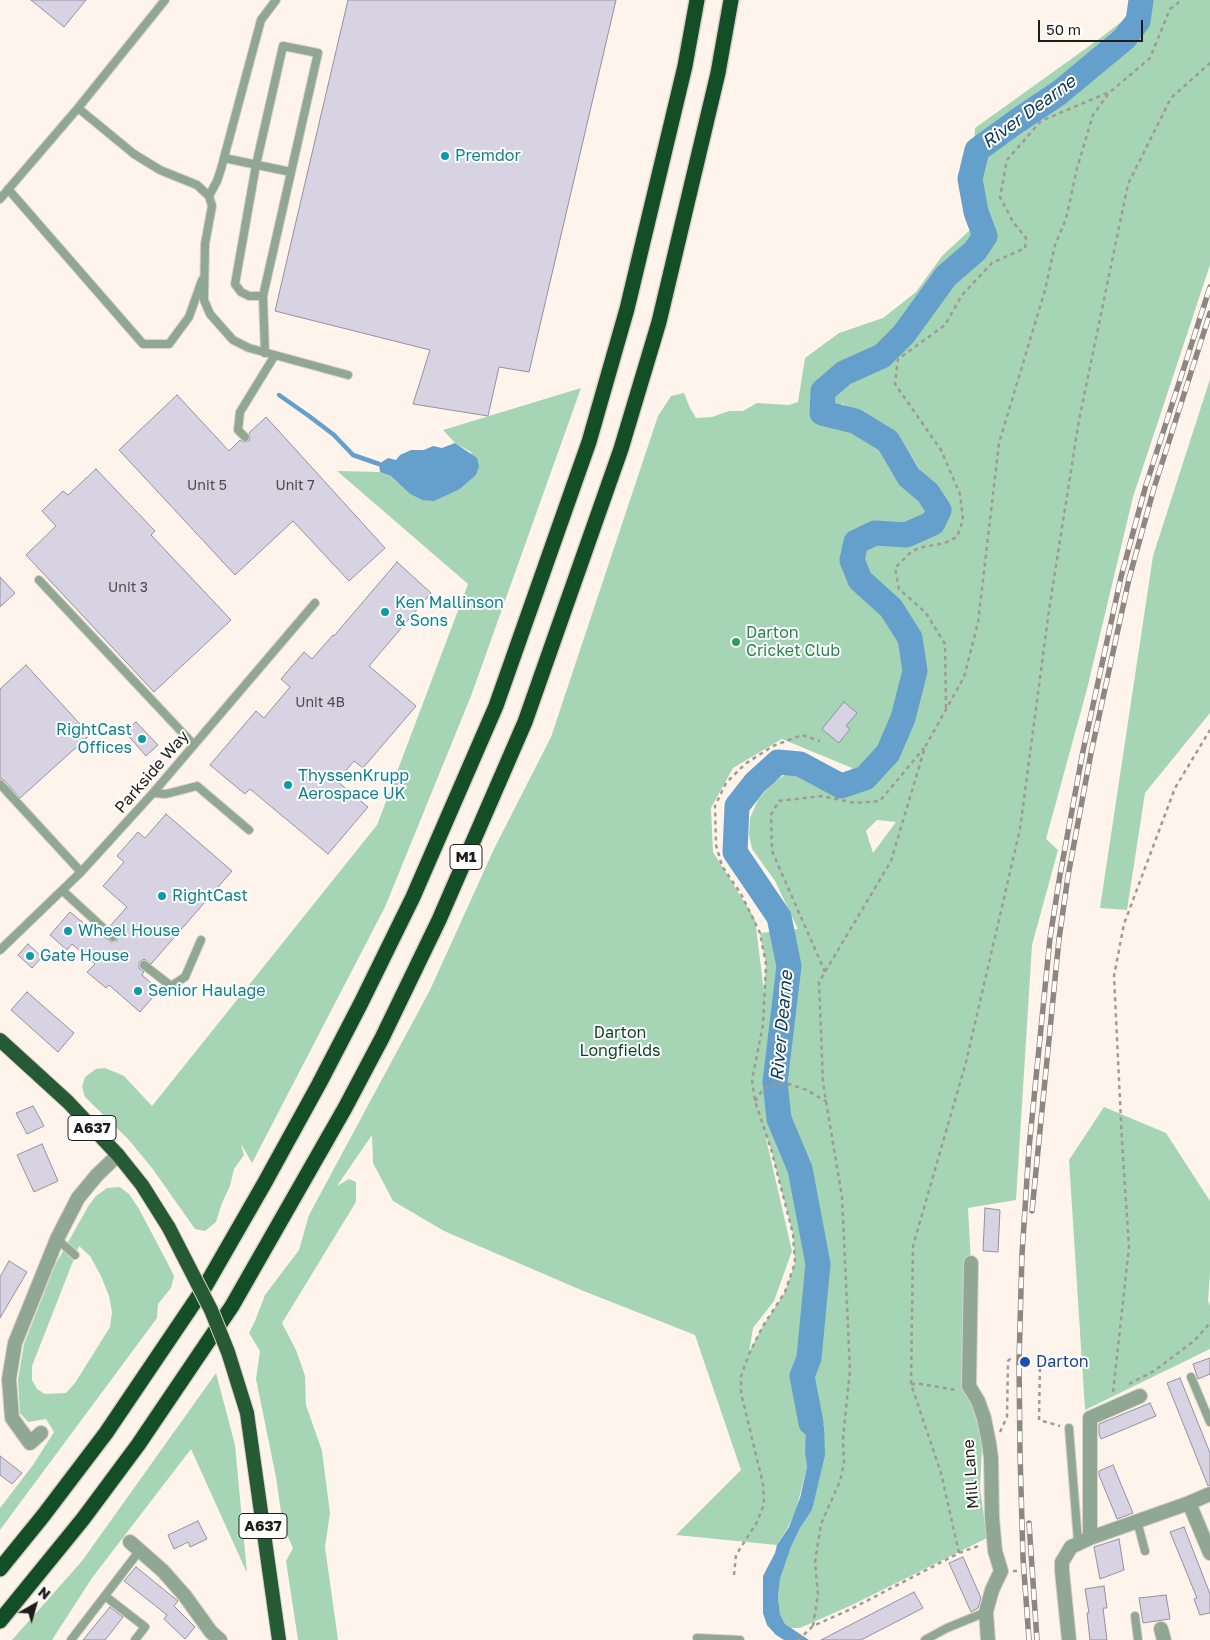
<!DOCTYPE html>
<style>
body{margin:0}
#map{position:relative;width:1210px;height:1640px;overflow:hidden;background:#fff4eb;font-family:"Golos Text",sans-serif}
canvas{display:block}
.north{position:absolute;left:10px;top:1580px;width:50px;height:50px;-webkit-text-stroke:4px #fff;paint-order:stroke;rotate:38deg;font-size:14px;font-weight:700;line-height:20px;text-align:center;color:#201c18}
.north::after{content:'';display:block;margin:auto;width:18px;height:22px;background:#201c18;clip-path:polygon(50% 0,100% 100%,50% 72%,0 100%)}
.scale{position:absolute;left:1038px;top:20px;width:105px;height:22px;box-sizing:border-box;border:2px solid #201c18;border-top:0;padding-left:6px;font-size:15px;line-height:18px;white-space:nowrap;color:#201c18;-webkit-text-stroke:4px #fff;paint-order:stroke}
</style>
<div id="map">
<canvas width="1210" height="1640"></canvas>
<div class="north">N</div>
<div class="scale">50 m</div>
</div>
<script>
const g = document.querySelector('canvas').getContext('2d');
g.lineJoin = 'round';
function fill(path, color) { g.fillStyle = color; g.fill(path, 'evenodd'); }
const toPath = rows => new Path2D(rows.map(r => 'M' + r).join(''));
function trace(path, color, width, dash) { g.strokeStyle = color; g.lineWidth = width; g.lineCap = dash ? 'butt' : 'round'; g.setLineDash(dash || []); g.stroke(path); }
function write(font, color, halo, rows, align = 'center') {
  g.font = font + ' "Golos Text",sans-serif'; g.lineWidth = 4; g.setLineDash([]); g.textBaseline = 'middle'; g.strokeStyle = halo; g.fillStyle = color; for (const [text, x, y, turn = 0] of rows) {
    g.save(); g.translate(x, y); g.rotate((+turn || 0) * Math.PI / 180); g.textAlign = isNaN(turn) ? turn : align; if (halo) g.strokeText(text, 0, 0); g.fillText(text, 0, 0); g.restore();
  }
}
fill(toPath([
 [1135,0,1210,0,1210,265,1133,497,1087,689,1046,839,1058,850,1032,945,1016,1200,968,1208,971,1263,969,1386,983,1430,980,1488,987,1538,852,1605,800,1628,791,1628,785,1624,780,1614,778,1597,780,1579,791,1547,800,1528,812,1510,824,1427,811,1386,802,1391,806,1413,805,1453,807,1467,796,1510,788,1527,777,1545,676,1535,741,1470,695,1335,581,1290,444,1231,393,1201,373,1163,372,1135,337,1186,349,1179,356,1182,356,1202,282,1323,296,1350,305,1376,306,1405,322,1451,330,1513,325,1547,338,1640,298,1640,286,1561,293,1548,283,1526,276,1477,256,1379,260,1351,249,1333,255,1321,265,1295,299,1250,309,1215,430,990,494,849,551,737,658,416,671,396,684,393,690,408,696,418,712,417,729,411,743,411,757,403,789,405,798,402,805,358,839,333,883,318,916,292,942,256,971,229,975,128,1099,39,1134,12],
 [842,404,897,432,931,489,929,503,922,492,893,469,887,453,856,429,822,420],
 [782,739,852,768,829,793,806,778,788,773,772,783,758,800,750,818,749,835,752,849,775,881,798,929,760,933,766,964,764,992,755,919,713,852,711,808,733,768],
 [877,820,896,822,873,853,866,831],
 [765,1134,771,1149,793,1234,795,1263,785,1292,763,1326,749,1352,753,1328,774,1301,792,1251],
 [1210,379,1210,713,1145,793,1127,910,1100,908,1153,556],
 [581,388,471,696,385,907,252,1163,241,1144,244,1155,234,1169,230,1186,222,1203,216,1222,205,1231,195,1229,152,1168,128,1139,85,1097,82,1087,85,1077,96,1069,105,1068,124,1076,152,1106,377,825,468,584,337,471,380,472,391,476,410,494,422,500,447,494,460,489,476,475,471,452,455,443,443,430],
 [1104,1107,1166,1133,1210,1201,1210,1272,1208,1301,1210,1306,1210,1349,1085,1410,1069,1160],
 [120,1187,129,1194,139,1209,166,1260,174,1276,171,1288,158,1304,157,1318,0,1530,0,1508,33,1465,54,1432,46,1419,28,1422,20,1413,18,1380,24,1344,55,1265,89,1205,96,1196,107,1188],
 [79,1246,90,1256,101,1276,109,1296,112,1312,110,1327,75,1383,66,1393,45,1394,37,1389,32,1380,32,1366],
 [216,1373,235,1445,247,1573,191,1449,92,1578,52,1640,12,1640,82,1561]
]), '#a6d5b5');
fill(toPath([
 [455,443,477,458,479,466,476,475,460,489,434,501,422,500,410,494,391,476,380,472,379,464,388,458,396,460,400,455,411,450,424,450,433,446,442,448],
 [811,1386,824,1427,825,1455,812,1510,800,1528,791,1547,780,1579,778,1597,780,1614,785,1624,809,1640,784,1640,776,1635,767,1625,763,1613,763,1576,775,1553,777,1545,789,1527,800,1498,807,1467,805,1453,806,1413,802,1391]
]), '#659fcb');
trace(toPath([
 [279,395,309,416,334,435,353,455,379,464]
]), '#659fcb', 4.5);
trace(toPath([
 [811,1423,802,1376,809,1358,818,1264,800,1169,779,1119,775,1082,789,966,779,917,735,852,737,806,755,783,778,762,800,764,841,786,865,778,888,753,903,718,915,671,910,638,891,608,860,580,852,560,856,542,875,533,906,535,933,523,939,510,928,493,909,477,888,441,855,421,822,413,823,391,844,373,882,356,904,334,946,276,975,251,985,236,976,212,970,179,977,150,1017,121,1059,93,1124,39,1138,21,1141,0]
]), '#659fcb', 25);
const building = toPath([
 [31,0,86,0,64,27,31,0],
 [348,0,616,0,529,372,499,367,488,416,413,404,430,350,275,311,348,0],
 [177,395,229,451,240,440,244,442,249,441,250,438,249,433,266,417,385,548,349,581,293,521,235,575,119,450,177,395],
 [96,469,155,531,151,535,231,620,154,692,26,555,56,526,42,511,63,491,68,495,96,469],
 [397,562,431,593,369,666,416,706,363,768,354,761,337,781,368,807,328,854,250,789,245,794,210,765,256,711,264,718,290,687,281,679,304,652,312,659,333,635,334,636,397,562],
 [0,577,15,593,0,607,0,577],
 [26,665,90,735,20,798,4,780,0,778,0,689,26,665],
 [844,702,857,713,846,726,850,729,839,743,822,729,844,702],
 [136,722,158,745,146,756,125,732,136,722],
 [166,814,232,871,151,964,144,959,139,962,139,968,144,972,142,975,159,990,140,1012,109,985,106,988,87,972,95,964,72,944,67,950,50,935,70,912,100,937,102,935,111,942,117,941,118,935,110,926,127,907,103,886,124,862,117,856,138,832,145,838,166,814],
 [28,944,42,957,32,968,18,955,28,944],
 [27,992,74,1033,58,1052,11,1010,27,992],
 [33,1106,44,1126,27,1134,16,1113,33,1106],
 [42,1144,58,1181,34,1192,17,1155,42,1144],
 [985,1208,1000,1210,998,1252,983,1251,985,1208],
 [9,1261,27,1272,0,1318,0,1277,9,1261],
 [1210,1358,1210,1374,1198,1379,1193,1364,1210,1358],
 [1180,1378,1210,1453,1210,1485,1208,1486,1167,1383,1180,1378],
 [1150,1403,1156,1416,1101,1439,1099,1434,1099,1424,1150,1403],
 [0,1456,22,1473,12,1484,0,1475,0,1456],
 [1113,1465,1133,1513,1117,1519,1099,1475,1099,1471,1113,1465],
 [198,1521,207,1539,190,1547,188,1542,174,1549,168,1535,198,1521],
 [1184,1527,1210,1594,1210,1613,1200,1615,1194,1599,1197,1598,1170,1532,1184,1527],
 [1119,1539,1124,1570,1100,1579,1094,1547,1119,1539],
 [963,1557,981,1598,978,1608,971,1612,949,1563,963,1557],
 [136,1567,178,1601,174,1606,195,1627,185,1639,164,1619,167,1615,124,1581,136,1567],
 [1104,1586,1107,1608,1103,1608,1107,1640,1090,1640,1087,1613,1089,1613,1085,1589,1104,1586],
 [914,1592,923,1608,861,1640,821,1640,914,1592],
 [1166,1595,1170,1619,1143,1623,1139,1598,1166,1595],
 [110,1607,123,1617,113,1630,105,1640,83,1640,110,1607]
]);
fill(building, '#d7d3e2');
trace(building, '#94919f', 1);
const service = toPath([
 [78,108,134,154,160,170,197,185,209,196,212,206,205,244,204,300,210,314,233,340,249,348,348,375],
 [224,158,291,172],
 [8,189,143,344,169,344,189,317,202,280],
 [209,196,217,181,221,169,261,20,276,0],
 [0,199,78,108,165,0],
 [263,296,249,296,241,292,235,284,256,165,283,46,318,53,263,296,265,353],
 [245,437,238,430,240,412,275,355],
 [39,580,194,745],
 [0,784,81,872],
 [153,793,166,794,197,786,249,830],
 [63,891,113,937],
 [0,950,81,872,153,793,315,603],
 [144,965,171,986,185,977,201,940],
 [57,1239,75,1255],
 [1191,1377,1210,1422],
 [1069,1428,1078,1542],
 [1137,1521,1145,1551],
 [105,1596,145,1627,135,1640],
 [1135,1616,1138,1640],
 [697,1638,740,1640],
 [71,1640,140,1550],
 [925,1640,947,1628,986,1612]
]);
const minor = toPath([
 [971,1263,969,1386,978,1401,984,1418,989,1443,991,1458,992,1517,995,1551,1001,1571,992,1590,986,1612,988,1640],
 [41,1433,30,1443,12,1418,9,1379,15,1343,57,1239,78,1198,97,1175,118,1155],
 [1189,1503,1210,1553],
 [1090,1538,1090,1418,1140,1396],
 [130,1542,163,1571,185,1596,211,1632,220,1640],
 [1161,1629,1164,1640],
 [1069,1640,1062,1571,1062,1562,1071,1547,1090,1538,1189,1503,1210,1494]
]);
const trunk = toPath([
 [0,1040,68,1102,118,1155,142,1185,169,1228],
 [247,1413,279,1640]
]);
const motorway = toPath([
 [0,1569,43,1516,106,1433,206,1285,264,1184,319,1084,361,1003,413,897,496,706,589,442,627,309,685,66,697,0],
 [0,1621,83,1519,138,1445,232,1306,345,1108,382,1038,439,920,525,722,621,449,659,322,718,73,731,0]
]);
trace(service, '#dbd1c9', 10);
trace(minor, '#dbd1c9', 16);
trace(trunk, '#dbd1c9', 16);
trace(motorway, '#dbd1c9', 18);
trace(toPath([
 [946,708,945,644,926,613,899,589,895,568,912,551,923,547,945,543,957,537,963,520,960,494,941,450,895,384,898,359,945,325,962,295,992,263,1025,248,1026,238,1013,222,1000,197,1007,160,1041,121,1107,93],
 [825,972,772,851,771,815,779,801,822,796,855,803,880,801,924,748],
 [755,1101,764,1088,785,1083,807,1090,827,1102],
 [1040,1360,1039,1420,1060,1426],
 [911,1384,921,1384,956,1390],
 [1129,1384,1154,1371,1194,1341,1210,1323],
 [1113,1392,1129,1247,1122,1142,1114,976,1124,924,1175,788,1210,730],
 [1000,1432,1007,1417,1008,1361,1012,1357],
 [959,1553,941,1473,911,1384,913,1246,966,1062,1020,829,1049,610,1079,420,1128,184,1171,98,1210,63],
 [1013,1571,1019,1571],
 [734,1575,736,1555,757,1522,764,1504,763,1484,741,1393,741,1376,749,1354,763,1326,785,1292,795,1263,793,1234,771,1149,755,1101,752,1080,763,1025,766,964,760,933,741,894,722,866,716,845,715,806,726,783,745,764,773,746,802,735,820,741],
 [813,1626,818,1594,815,1562,821,1524,840,1481,844,1463,843,1438,850,1370,842,1197,823,1083,819,982,891,861,925,747,964,677,978,623,999,443,1045,290,1055,245,1066,219,1077,168,1093,115,1109,93,1150,58,1170,9,1182,0],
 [798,1640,813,1626,851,1609,959,1553,981,1545]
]), '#a19993', 2.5, [4, 4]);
trace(service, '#8fa793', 8);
trace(minor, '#8fa793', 14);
trace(trunk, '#265a34', 14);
trace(motorway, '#144e26', 15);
const rail = toPath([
 [1032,1211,1059,939,1068,876,1091,753,1129,579,1154,488,1210,313],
 [1029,1523,1037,1640],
 [1029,1640,1023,1558,1020,1454,1019,1362,1022,1254,1029,1148,1050,938,1060,875,1083,751,1121,577,1146,485,1210,287]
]);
trace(rail, '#8e8680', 5.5);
trace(rail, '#fff', 4, [11]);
const trunkBridge = toPath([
 [169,1228,211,1310,228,1352,247,1413]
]);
trace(trunkBridge, '#dbd1c9', 16, []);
trace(trunkBridge, '#265a34', 14);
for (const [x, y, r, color] of [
 [445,156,5,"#0f9aa8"],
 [385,612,5,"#0f9aa8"],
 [736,642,5,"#2e9e5b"],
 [142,739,5,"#0f9aa8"],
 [288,785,5,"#0f9aa8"],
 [162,896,5,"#0f9aa8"],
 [68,931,5,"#0f9aa8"],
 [30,956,5,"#0f9aa8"],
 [138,991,5,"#0f9aa8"],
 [1025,1362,6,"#1a4fb4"]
]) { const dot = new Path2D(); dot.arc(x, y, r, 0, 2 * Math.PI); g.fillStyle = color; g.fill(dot); trace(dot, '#fff', 2); }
write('14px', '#4e4a4a', null, [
 ["Unit 5",207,486],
 ["Unit 7",295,486],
 ["Unit 3",128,588],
 ["Unit 4B",320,703]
]);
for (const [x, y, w] of [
 [466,857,32],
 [92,1128,48],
 [263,1526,48]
]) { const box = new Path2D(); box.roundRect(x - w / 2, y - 12.5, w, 25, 4); g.fillStyle = '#fff'; g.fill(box); trace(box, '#201c18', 1); }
write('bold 15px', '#201c18', null, [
 ["M1",466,857],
 ["A637",92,1128],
 ["A637",263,1526]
]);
write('16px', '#0d838f', '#fff', [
 ["Premdor",455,156],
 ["Ken Mallinson",395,603],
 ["& Sons",395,621],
 ["RightCast",132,730,"right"],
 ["Offices",132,748,"right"],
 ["ThyssenKrupp",298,776],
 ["Aerospace UK",298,794],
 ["RightCast",172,896],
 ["Wheel House",78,931],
 ["Gate House",40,956],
 ["Senior Haulage",148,991]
], 'left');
write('16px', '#27864d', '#fff', [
 ["Darton",746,633],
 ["Cricket Club",746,651]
], 'left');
write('16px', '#201c18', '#fff', [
 ["Parkside Way",152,772,-49],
 ["Mill Lane",971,1474,-94]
]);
write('16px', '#0d3f24', '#fff', [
 ["Darton",620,1033],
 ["Longfields",620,1051]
]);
write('16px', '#164399', '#fff', [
 ["Darton",1036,1362]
], 'left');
write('italic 18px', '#0b3a58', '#fff', [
 ["River Dearne",1029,112,-36],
 ["River Dearne",782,1026,-85]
]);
</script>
